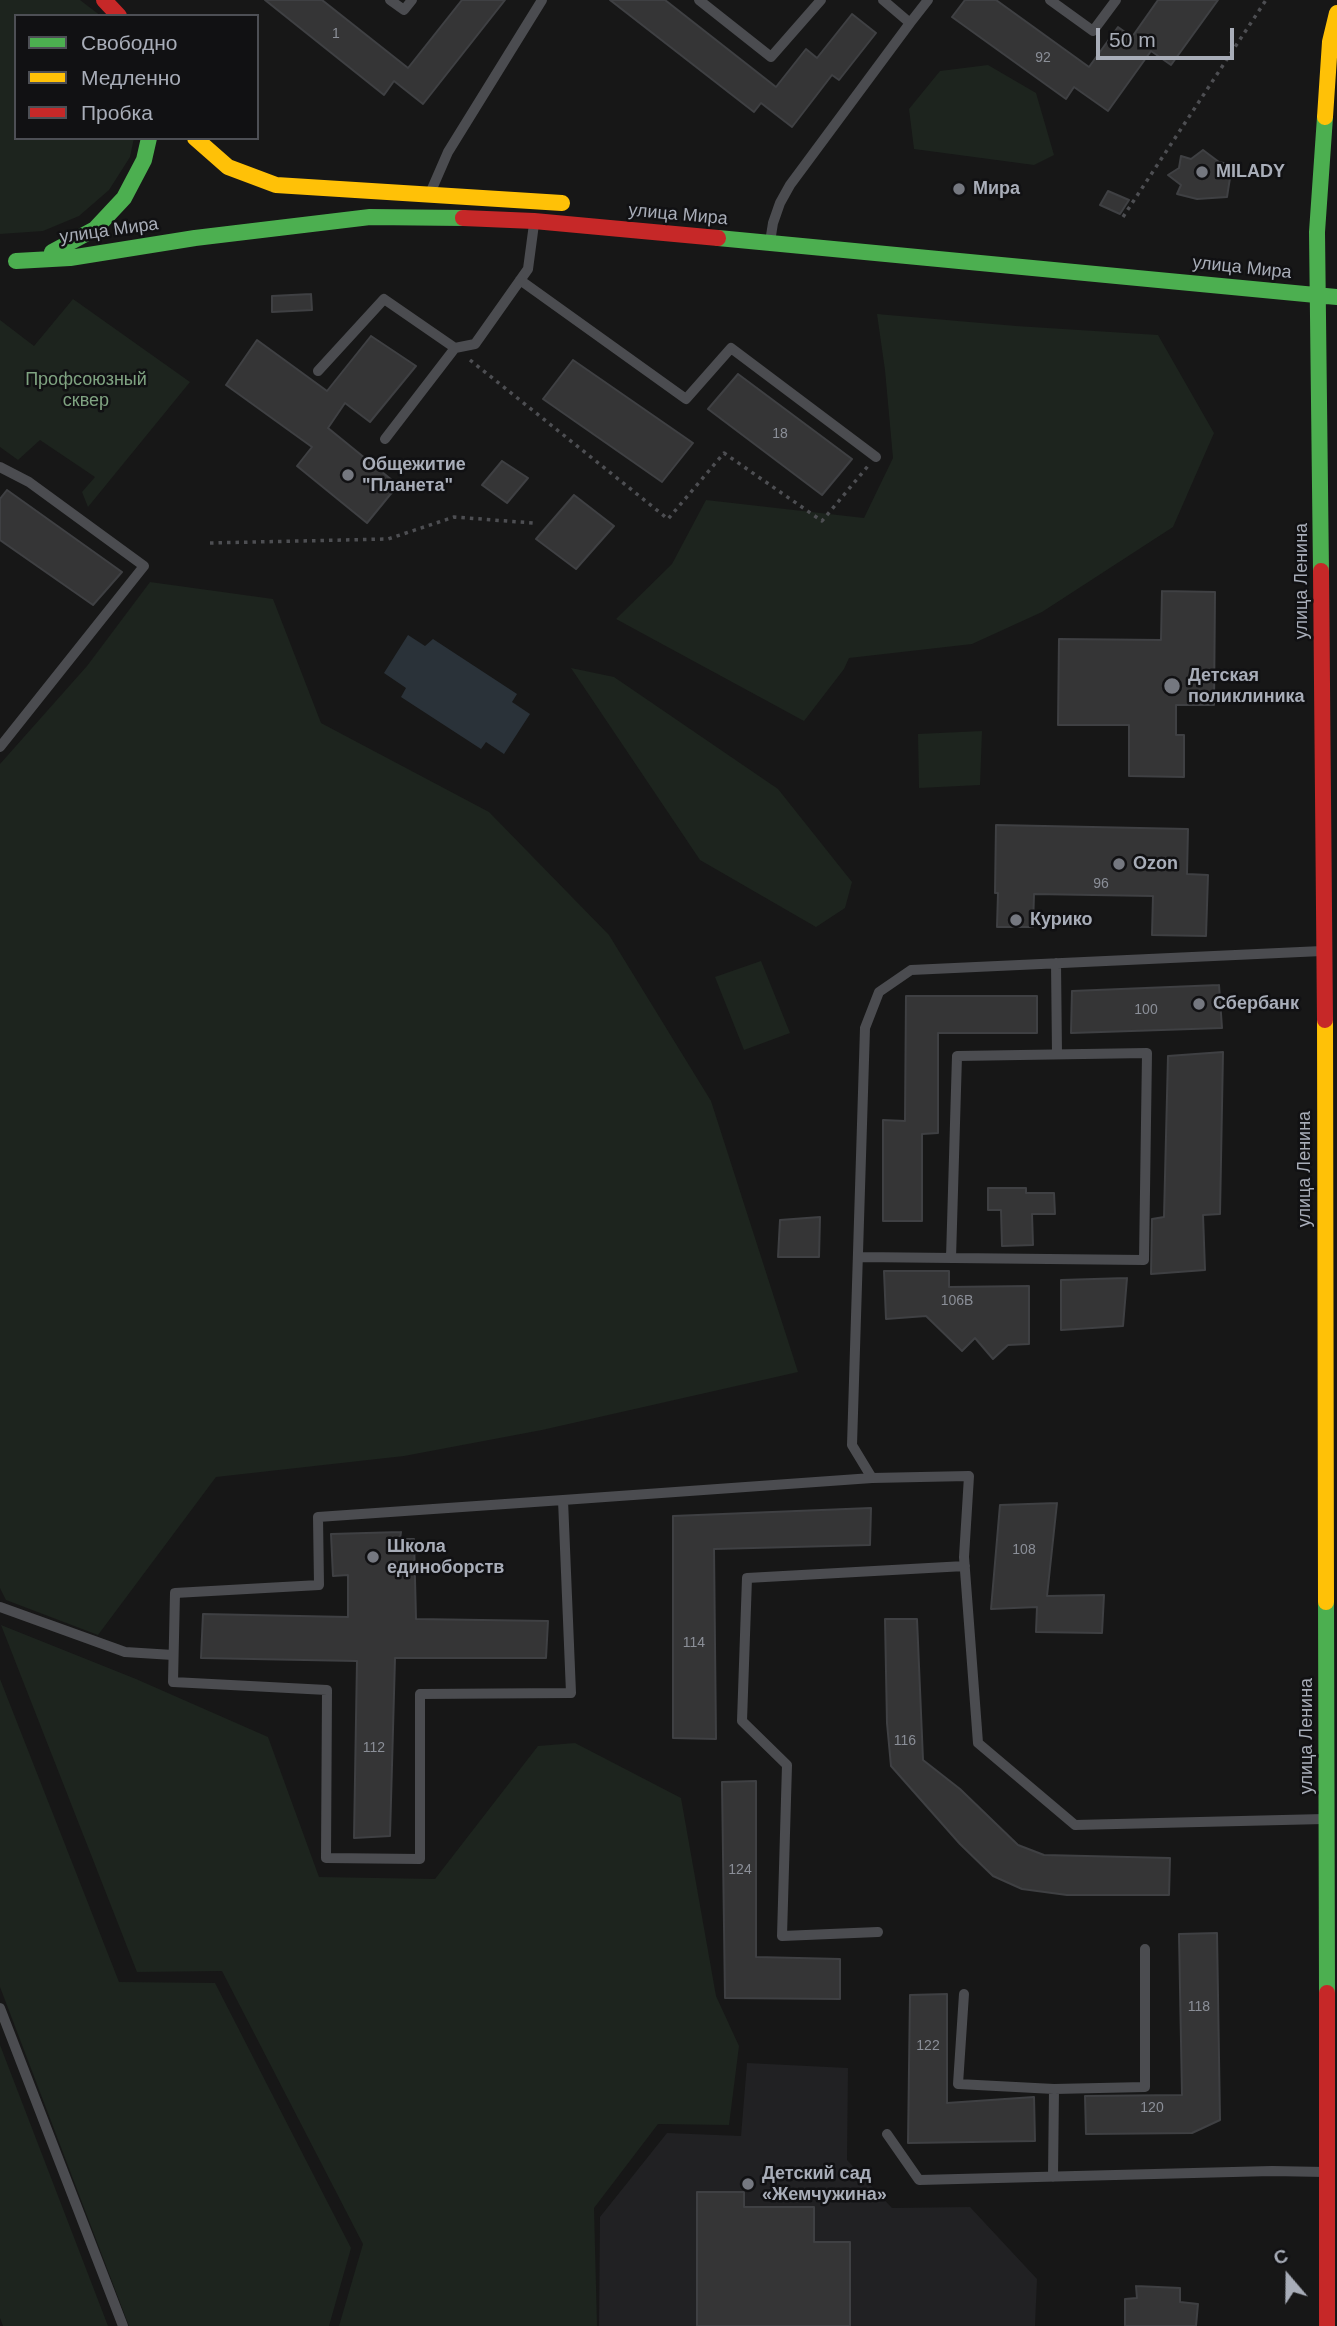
<!DOCTYPE html>
<meta charset="utf-8">
<style>
body{margin:0}
#map{position:relative;width:1337px;height:2326px;overflow:hidden;background:#171717;font-family:Helvetica,sans-serif}
canvas{display:block}
.legend{position:absolute;left:14px;top:14px;width:245px;height:126px;box-sizing:border-box;background:#111113;border:2px solid #4d4f55;margin:0;padding:9px 12px;list-style:none;font-size:21px;color:#a8adb8}
.legend li{display:flex;align-items:center;gap:14px;height:35px}
.legend b{width:35px;border:2px solid #4d4f55}
.north{position:absolute;left:1253px;top:2242px;width:70px;height:70px;-webkit-text-stroke:5px #111113;paint-order:stroke;rotate:340deg;font-size:19px;font-weight:700;line-height:28px;text-align:center;color:#a8adb8}
.north::after{content:'';display:block;margin:auto;width:24px;height:32px;background:#a8adb8;clip-path:polygon(50% 0,100% 100%,50% 72%,0 100%)}
.scale{position:absolute;left:1096px;top:28px;width:138px;height:32px;box-sizing:border-box;border:4px solid #a8adb8;border-top:0;padding-left:9px;font-size:21px;line-height:24px;white-space:nowrap;color:#a8adb8;-webkit-text-stroke:5px #111113;paint-order:stroke}
</style>
<div id="map">
<canvas width="1337" height="2326"></canvas>
<ul class="legend">
<li><b style="height:9px;background:#4caf50"></b>Свободно</li>
<li><b style="height:9px;background:#ffc107"></b>Медленно</li>
<li><b style="height:9px;background:#c62828"></b>Пробка</li>
</ul>
<div class="north">С</div>
<div class="scale">50 m</div>
</div>
<script>
const g = document.querySelector('canvas').getContext('2d');
g.lineJoin = 'round';
function fill(path, color) { g.fillStyle = color; g.fill(path, 'evenodd'); }
const toPath = rows => new Path2D(rows.map(r => 'M' + r).join(''));
function trace(path, color, width, dash) { g.strokeStyle = color; g.lineWidth = width; g.lineCap = dash ? 'butt' : 'round'; g.setLineDash(dash || []); g.stroke(path); }
function write(font, color, halo, rows, align = 'center') {
  g.font = font + ' Helvetica,sans-serif'; g.lineWidth = 5; g.setLineDash([]); g.textBaseline = 'middle'; g.strokeStyle = halo; g.fillStyle = color; for (const [text, x, y, turn = 0] of rows) {
    g.save(); g.translate(x, y); g.rotate((+turn || 0) * Math.PI / 180); g.textAlign = isNaN(turn) ? turn : align; if (halo) g.strokeText(text, 0, 0); g.fillText(text, 0, 0); g.restore();
  }
}
fill(toPath([
 [747,2063,848,2068,847,2160,892,2208,970,2207,1037,2279,1035,2326,599,2326,600,2217,667,2133,741,2136]
]), '#212123');
fill(toPath([
 [0,0,80,0,101,16,16,16,16,138,134,138,130,157,109,190,79,216,43,231,0,234],
 [988,65,1036,93,1054,155,1034,165,914,149,909,109,940,71],
 [73,299,190,382,88,507,82,492,95,477,40,440,18,460,0,447,0,320,34,346],
 [877,314,1016,326,1158,335,1214,433,1173,527,1042,612,972,644,849,658,844,669,804,721,616,619,672,564,706,500,864,518,893,458,885,370],
 [150,582,273,599,321,723,489,812,609,935,711,1101,798,1372,542,1430,404,1456,216,1477,98,1635,6,1600,0,1588,0,764,87,666],
 [571,668,614,677,778,789,852,882,845,908,816,927,700,860],
 [982,731,980,785,919,788,918,734],
 [761,961,790,1033,744,1050,715,977],
 [1,1625,136,1679,268,1737,319,1877,435,1879,538,1746,575,1743,681,1798,716,1996,739,2046,729,2125,658,2124,594,2208,597,2326,339,2326,363,2244,222,1971,137,1972],
 [0,1679,119,1982,215,1983,351,2248,329,2326,129,2326,0,1987],
 [0,2045,108,2326,3,2326,0,2318]
]), '#1d241e');
fill(toPath([
 [408,635,425,646,433,639,517,694,512,702,530,714,504,754,486,742,481,749,401,697,406,688,384,673]
]), '#2a3239');
const building = toPath([
 [265,0,322,0,408,68,462,0,505,0,423,104,394,81,384,95,265,0],
 [610,0,665,0,776,87,806,49,817,58,852,14,876,33,839,80,832,75,792,127,761,103,754,112,610,0],
 [965,0,996,0,1089,67,1118,27,1132,37,1158,0,1218,0,1171,65,1151,51,1108,111,1074,87,1066,99,952,17,965,0],
 [1203,150,1219,162,1232,165,1227,197,1197,199,1177,194,1181,185,1168,175,1179,168,1181,156,1191,159,1203,150],
 [1108,191,1129,200,1120,214,1100,205,1108,191],
 [311,294,312,310,272,312,272,296,311,294],
 [371,336,416,366,370,422,345,403,328,428,398,485,367,523,297,466,312,447,226,385,257,340,327,391,371,336],
 [573,360,693,443,662,482,543,399,573,360],
 [738,374,852,459,822,495,708,409,738,374],
 [502,461,528,478,507,503,482,485,502,461],
 [7,490,122,572,93,605,0,540,0,499,7,490],
 [574,495,614,526,576,569,536,539,574,495],
 [1162,591,1215,592,1214,705,1176,705,1176,735,1184,735,1184,777,1129,776,1129,725,1058,725,1059,639,1161,640,1162,591],
 [996,825,1188,829,1187,874,1208,875,1206,936,1152,935,1153,896,1034,894,1033,927,997,927,998,893,995,893,996,825],
 [1219,985,1222,1028,1071,1033,1072,991,1219,985],
 [906,996,1037,996,1037,1033,938,1033,938,1133,922,1134,922,1221,883,1221,883,1120,905,1121,906,996],
 [1223,1052,1220,1214,1203,1215,1205,1270,1151,1274,1152,1219,1164,1217,1168,1056,1223,1052],
 [988,1188,1026,1188,1026,1193,1054,1193,1055,1214,1032,1214,1033,1245,1002,1246,1001,1210,988,1210,988,1188],
 [820,1217,819,1257,778,1257,780,1220,820,1217],
 [884,1271,949,1271,949,1287,1029,1286,1029,1344,1008,1345,993,1359,975,1338,962,1351,926,1316,886,1319,884,1271],
 [1127,1278,1123,1326,1061,1330,1061,1280,1127,1278],
 [1057,1503,1047,1596,1104,1595,1102,1633,1036,1632,1037,1607,991,1609,1000,1505,1057,1503],
 [871,1508,870,1545,714,1549,716,1739,673,1738,673,1516,871,1508],
 [401,1532,400,1539,414,1539,416,1619,548,1621,546,1658,395,1658,390,1836,354,1838,357,1661,201,1658,203,1614,348,1617,348,1575,333,1576,331,1534,401,1532],
 [885,1619,917,1619,923,1760,960,1789,1018,1845,1044,1855,1170,1858,1169,1895,1067,1895,1022,1889,993,1876,960,1844,891,1766,887,1723,885,1619],
 [756,1781,756,1957,840,1959,840,1999,725,1998,722,1782,756,1781],
 [1217,1933,1220,2120,1192,2133,1086,2134,1085,2096,1182,2095,1179,1934,1217,1933],
 [947,1994,947,2103,1034,2097,1035,2141,908,2143,910,1995,947,1994],
 [697,2192,744,2192,744,2207,814,2207,814,2242,850,2242,850,2326,697,2326,697,2192],
 [1136,2286,1180,2288,1180,2302,1198,2304,1196,2326,1125,2326,1125,2299,1137,2298,1136,2286]
]);
fill(building, '#353536');
trace(building, '#3f4043', 2);
trace(toPath([
 [1123,217,1266,0],
 [470,360,668,519,724,453,822,521,868,466],
 [210,543,388,539,454,517,533,523]
]), '#4d4e52', 3.5, [3.5, 5]);
trace(toPath([
 [390,0,404,10,412,0],
 [699,0,771,57,821,0],
 [1050,0,1093,31,1116,0],
 [910,23,928,0],
 [431,191,448,152,542,0],
 [770,242,773,223,780,203,790,185,910,23,883,0],
 [520,280,686,399,731,348,876,457],
 [318,371,384,299,455,348],
 [385,439,455,348,475,344,528,269,534,224],
 [0,467,29,482,144,566,0,747],
 [1322,951,911,970,879,992,865,1028,852,1445,872,1478,969,1476,964,1557,978,1743,1075,1825,1324,1819],
 [1056,963,1057,1054],
 [858,1257,1144,1260,1147,1053,957,1056,951,1258],
 [563,1500,571,1693,420,1694,420,1859,326,1858,327,1690,173,1682,175,1593,319,1585,318,1517,563,1500,872,1478],
 [0,1607,125,1652,173,1655],
 [878,1932,782,1936,787,1765,742,1721,747,1578,965,1566],
 [964,1994,958,2084,1054,2089,1053,2177],
 [0,2008,123,2326],
 [1054,2089,1145,2087,1145,1949],
 [887,2134,919,2180,1272,2171,1325,2172]
]), '#4b4c50', 10);
trace(toPath([
 [718,238,1337,297],
 [52,252,95,229,124,198,144,160,149,138],
 [16,261,70,258,195,238,370,217,463,218],
 [1321,571,1317,232,1325,117],
 [1326,1602,1327,1993]
]), '#4caf50', 16);
trace(toPath([
 [1325,117,1330,42,1337,13],
 [195,138,228,167,276,185,562,203],
 [1325,1020,1326,1602]
]), '#ffc107', 16);
trace(toPath([
 [104,0,119,16],
 [463,218,534,221,718,238],
 [1321,571,1325,1020],
 [1327,1993,1327,2326]
]), '#c62828', 16);
for (const [x, y, r, color] of [
 [1202,172,7,"#757880"],
 [959,189,7,"#757880"],
 [348,475,7,"#757880"],
 [1172,686,9,"#757880"],
 [1119,864,7,"#757880"],
 [1016,920,7,"#757880"],
 [1199,1004,7,"#757880"],
 [373,1557,7,"#757880"],
 [748,2184,7,"#757880"]
]) { const dot = new Path2D(); dot.arc(x, y, r, 0, 2 * Math.PI); g.fillStyle = color; g.fill(dot); trace(dot, '#111113', 2.5); }
write('14px', '#8b8f98', null, [
 ["1",336,34],
 ["92",1043,58],
 ["18",780,434],
 ["96",1101,884],
 ["100",1146,1010],
 ["106В",957,1301],
 ["108",1024,1550],
 ["114",694,1643],
 ["116",905,1741],
 ["112",374,1748],
 ["124",740,1870],
 ["118",1199,2007],
 ["122",928,2046],
 ["120",1152,2108]
]);
write('bold 18px', '#a8adb8', '#111113', [
 ["МILADY",1216,172],
 ["Мира",973,189],
 ["Общежитие",362,465],
 ["\"Планета\"",362,486],
 ["Детская",1188,676],
 ["поликлиника",1188,697],
 ["Ozon",1133,864],
 ["Курико",1030,920],
 ["Сбербанк",1213,1004],
 ["Школа",387,1547],
 ["единоборств",387,1568],
 ["Детский сад",762,2174],
 ["«Жемчужина»",762,2195]
], 'left');
write('18px', '#a8adb8', '#111113', [
 ["улица Мира",678,215,5],
 ["улица Мира",109,231,-8],
 ["улица Мира",1242,268,6],
 ["улица Ленина",1302,581,-90],
 ["улица Ленина",1305,1169,-90],
 ["улица Ленина",1307,1736,-90]
]);
write('18px', '#7fa381', '#111113', [
 ["Профсоюзный",86,380],
 ["сквер",86,401]
]);
</script>
